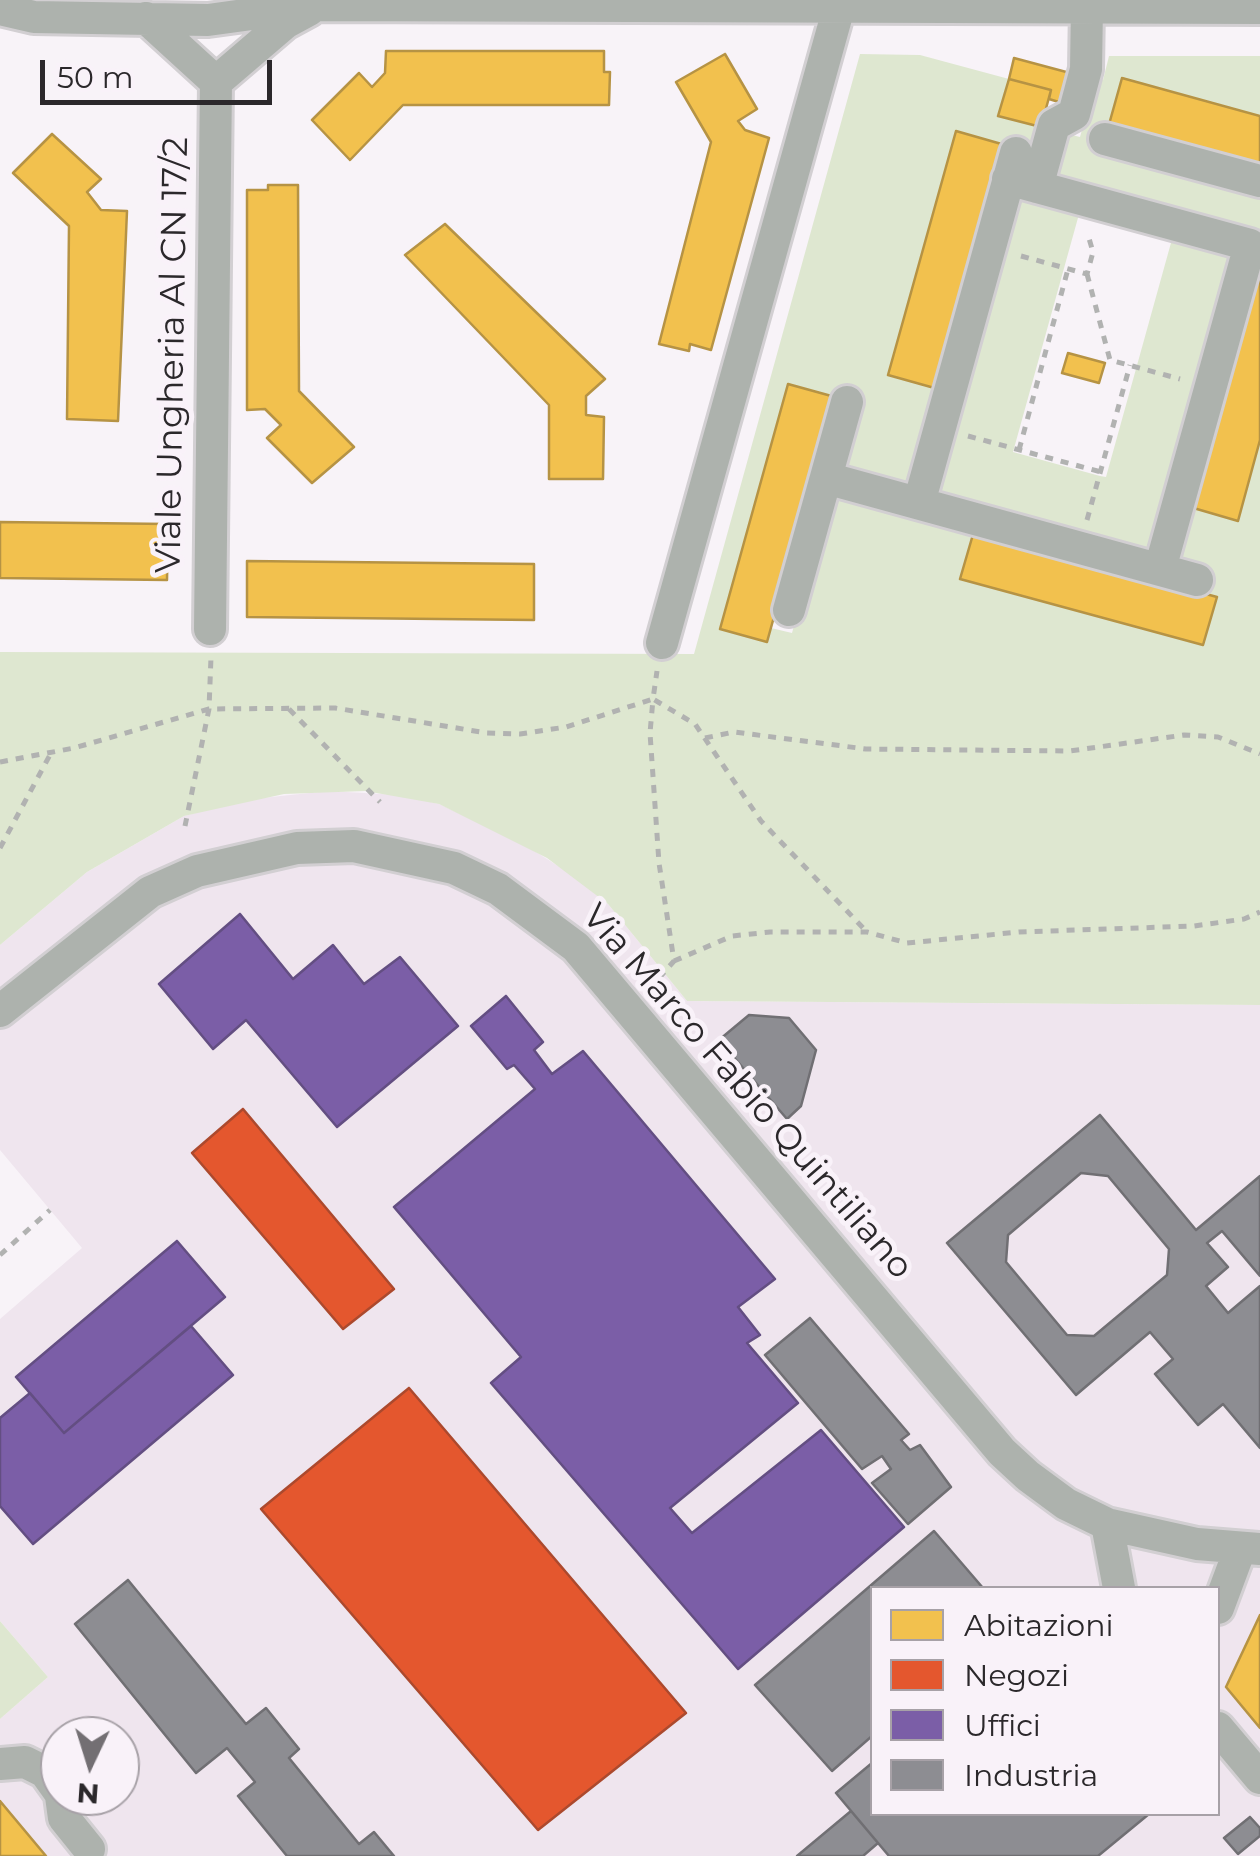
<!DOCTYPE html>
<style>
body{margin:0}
#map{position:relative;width:1260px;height:1856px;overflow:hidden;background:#f8f3f8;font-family:Montserrat,sans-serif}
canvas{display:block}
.legend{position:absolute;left:870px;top:1586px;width:350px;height:230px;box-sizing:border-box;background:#f9f2f9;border:2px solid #a7a1a7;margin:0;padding:12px 18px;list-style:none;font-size:30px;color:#2b282b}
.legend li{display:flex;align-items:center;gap:20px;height:50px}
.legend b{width:50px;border:2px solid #a7a1a7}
.north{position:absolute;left:40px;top:1716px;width:100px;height:100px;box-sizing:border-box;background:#f9f2f9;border:2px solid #a7a1a7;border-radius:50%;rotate:184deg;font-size:28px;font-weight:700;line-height:40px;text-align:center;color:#2b282b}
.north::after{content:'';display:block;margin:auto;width:35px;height:45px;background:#736f73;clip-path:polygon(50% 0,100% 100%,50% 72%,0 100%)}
.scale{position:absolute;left:40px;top:60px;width:232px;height:45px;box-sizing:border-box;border:5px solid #2b282b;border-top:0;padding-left:12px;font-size:30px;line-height:35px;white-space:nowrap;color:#2b282b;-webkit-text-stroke:8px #f9f2f9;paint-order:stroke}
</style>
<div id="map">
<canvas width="1260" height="1856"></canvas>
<ul class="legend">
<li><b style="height:28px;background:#f2c14e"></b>Abitazioni</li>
<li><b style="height:28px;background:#e4572e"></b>Negozi</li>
<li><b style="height:28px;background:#7b5ea7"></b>Uffici</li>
<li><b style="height:28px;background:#8d8d92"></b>Industria</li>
</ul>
<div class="north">N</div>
<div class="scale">50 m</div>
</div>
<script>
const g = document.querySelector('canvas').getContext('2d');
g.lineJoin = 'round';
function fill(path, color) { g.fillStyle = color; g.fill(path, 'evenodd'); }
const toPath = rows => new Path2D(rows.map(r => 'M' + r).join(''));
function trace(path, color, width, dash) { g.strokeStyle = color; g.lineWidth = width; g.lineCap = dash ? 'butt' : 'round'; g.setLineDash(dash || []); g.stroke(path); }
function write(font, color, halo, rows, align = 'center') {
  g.font = font + ' Montserrat,sans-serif'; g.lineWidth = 10; g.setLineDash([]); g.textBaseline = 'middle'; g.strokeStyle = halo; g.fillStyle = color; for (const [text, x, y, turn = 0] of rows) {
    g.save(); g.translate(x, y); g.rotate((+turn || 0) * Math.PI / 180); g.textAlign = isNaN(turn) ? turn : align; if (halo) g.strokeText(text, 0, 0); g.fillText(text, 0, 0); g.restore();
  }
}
fill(toPath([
 [328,791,400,795,439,804,514,838,577,878,608,904,687,1001,1260,1005,1260,1856,0,1856,0,1719,48,1677,0,1621,0,1319,82,1248,0,1150,0,945,87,872,184,816,243,800],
 [872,1588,1218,1588,1218,1814,872,1814],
 [60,1736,120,1736,120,1796,60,1796]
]), '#efe5ee');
fill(toPath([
 [860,54,920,55,1009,79,999,116,1041,127,1028,176,1023,149,956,131,888,375,943,391,915,494,836,472,788,385,721,629,767,642,771,628,792,633,833,485,976,524,961,578,1199,592,1169,564,1185,506,1238,520,1260,440,1260,1005,687,1001,608,904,547,858,439,804,365,791,284,794,184,816,87,872,0,945,0,652,694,654],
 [1109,56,1260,56,1260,263,1063,185,1051,164,1060,132,1080,137,1096,79,1103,80],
 [1013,188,1081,207,1013,452,1100,476,1106,477,1174,232,1242,251,1156,560,928,497],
 [0,1621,48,1677,0,1719]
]), '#dee7d0');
const homes = toPath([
 [386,51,604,51,604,72,610,72,609,105,403,105,350,160,312,120,359,73,372,87,385,73,386,51],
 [725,54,757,109,738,121,745,130,769,138,711,350,690,344,689,351,659,344,711,142,676,82,725,54],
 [1014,58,1070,73,1062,103,1049,99,1051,90,1009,79,1014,58],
 [1122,78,1260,116,1260,170,1108,128,1122,78],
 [1009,79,1051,90,1041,127,998,116,1009,79],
 [956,131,1005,145,938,389,888,375,956,131],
 [52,134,101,179,87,192,101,210,127,211,118,421,67,419,69,226,13,173,52,134],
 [268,185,298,185,299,391,354,447,312,483,267,438,281,425,265,409,247,410,247,190,268,190,268,185],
 [445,224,605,379,586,396,586,415,604,417,603,479,549,479,549,405,405,255,445,224],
 [1260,263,1260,440,1238,521,1190,507,1260,263],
 [1068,353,1105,363,1099,383,1062,373,1068,353],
 [788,384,835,397,767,642,720,629,788,384],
 [0,522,168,524,167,580,0,578,0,522],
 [974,531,1217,597,1203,645,960,579,974,531],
 [247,561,534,564,534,620,247,617,247,561],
 [1260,1615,1260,1728,1226,1687,1260,1615],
 [0,1801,46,1856,0,1856,0,1801]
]);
fill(homes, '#f2c14e');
trace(homes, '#b69344', 2.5);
const shops = toPath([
 [243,1109,394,1289,343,1329,192,1153,243,1109],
 [409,1388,686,1713,538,1830,261,1509,409,1388]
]);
fill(shops, '#e4572e');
trace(shops, '#ac492d', 2.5);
const offices = toPath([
 [240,914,293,979,333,945,364,984,400,957,458,1026,337,1127,246,1020,213,1049,159,984,240,914],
 [506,996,543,1042,534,1050,552,1074,583,1051,775,1279,738,1307,760,1335,747,1343,798,1403,670,1508,692,1533,821,1430,904,1527,738,1669,491,1383,521,1357,394,1207,535,1089,514,1065,507,1069,471,1026,506,996],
 [177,1241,225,1297,64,1433,16,1377,177,1241],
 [191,1326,233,1375,33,1544,0,1506,0,1418,30,1393,64,1433,191,1326]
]);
fill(offices, '#7b5ea7');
trace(offices, '#634e82', 2.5);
const industry = toPath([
 [749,1015,789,1018,816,1050,801,1106,787,1119,719,1040,749,1015],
 [1100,1115,1196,1230,1260,1176,1260,1276,1222,1231,1207,1243,1228,1267,1206,1286,1228,1313,1260,1286,1260,1448,1223,1404,1198,1425,1155,1374,1173,1359,1150,1332,1076,1395,947,1243,1100,1115],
 [1081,1173,1108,1176,1169,1249,1167,1275,1094,1336,1067,1335,1006,1262,1008,1235,1081,1173],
 [810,1318,909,1434,901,1440,910,1450,920,1445,951,1487,908,1524,872,1483,891,1469,882,1456,862,1469,765,1355,810,1318],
 [934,1531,983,1588,872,1588,872,1736,832,1771,755,1685,934,1531],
 [128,1580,246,1724,266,1708,299,1749,289,1758,359,1844,374,1832,394,1856,287,1856,238,1796,255,1782,227,1748,196,1773,75,1624,128,1580],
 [872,1763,872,1814,1149,1814,1098,1856,889,1856,836,1793,872,1763],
 [851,1811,878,1843,863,1856,797,1856,851,1811],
 [1250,1817,1260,1828,1260,1836,1238,1854,1224,1838,1250,1817]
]);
fill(industry, '#8d8d92');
trace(industry, '#706f73', 2.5);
const minor = toPath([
 [0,9,34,17,208,20,318,5,1260,8],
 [146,18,216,82],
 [216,82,285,23,309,10],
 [1105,139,1260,181],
 [1008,179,1250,245,1160,569],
 [1037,187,1054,125,1074,114,1086,69,1087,6],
 [826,478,1197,580],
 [919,503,1016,153],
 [789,610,847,402],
 [210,629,216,82],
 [662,643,841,0],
 [0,1011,150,892,197,871,297,848,354,846,454,868,498,889,576,947,1002,1452,1028,1476,1066,1504,1107,1524,1197,1544,1260,1549],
 [1107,1524,1119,1588],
 [1218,1608,1240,1549],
 [1218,1728,1260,1778],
 [0,1764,25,1762,45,1772,60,1793],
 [61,1796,64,1818,89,1849]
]);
trace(minor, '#d2cfd2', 38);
trace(toPath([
 [1021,256,1087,274,1093,252,1088,235],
 [1087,274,1110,360,1180,379],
 [968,436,1101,472],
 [1019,450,1068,269],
 [1087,520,1130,365],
 [289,709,380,802],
 [705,738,734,732,866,749,1070,751,1184,735,1218,737,1260,754],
 [0,762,74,748,209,709,335,708,487,733,520,734,566,727,653,699,657,671],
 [185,826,209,709,211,657],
 [0,848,51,753],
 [674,961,732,936,770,932,867,932,907,943,1019,932,1194,926,1244,919,1260,912],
 [659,978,674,961,659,863,650,733,653,699,695,724,761,821,867,932],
 [0,1255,50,1210]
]), '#b1b2b1', 5, [8, 8]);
trace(minor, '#adb2ad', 32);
write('35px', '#2b282b', '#f9f2f9', [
 ["Viale Ungheria Al CN 17/2",173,355,-89],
 ["Via Marco Fabio Quintiliano",747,1092,49]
]);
</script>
